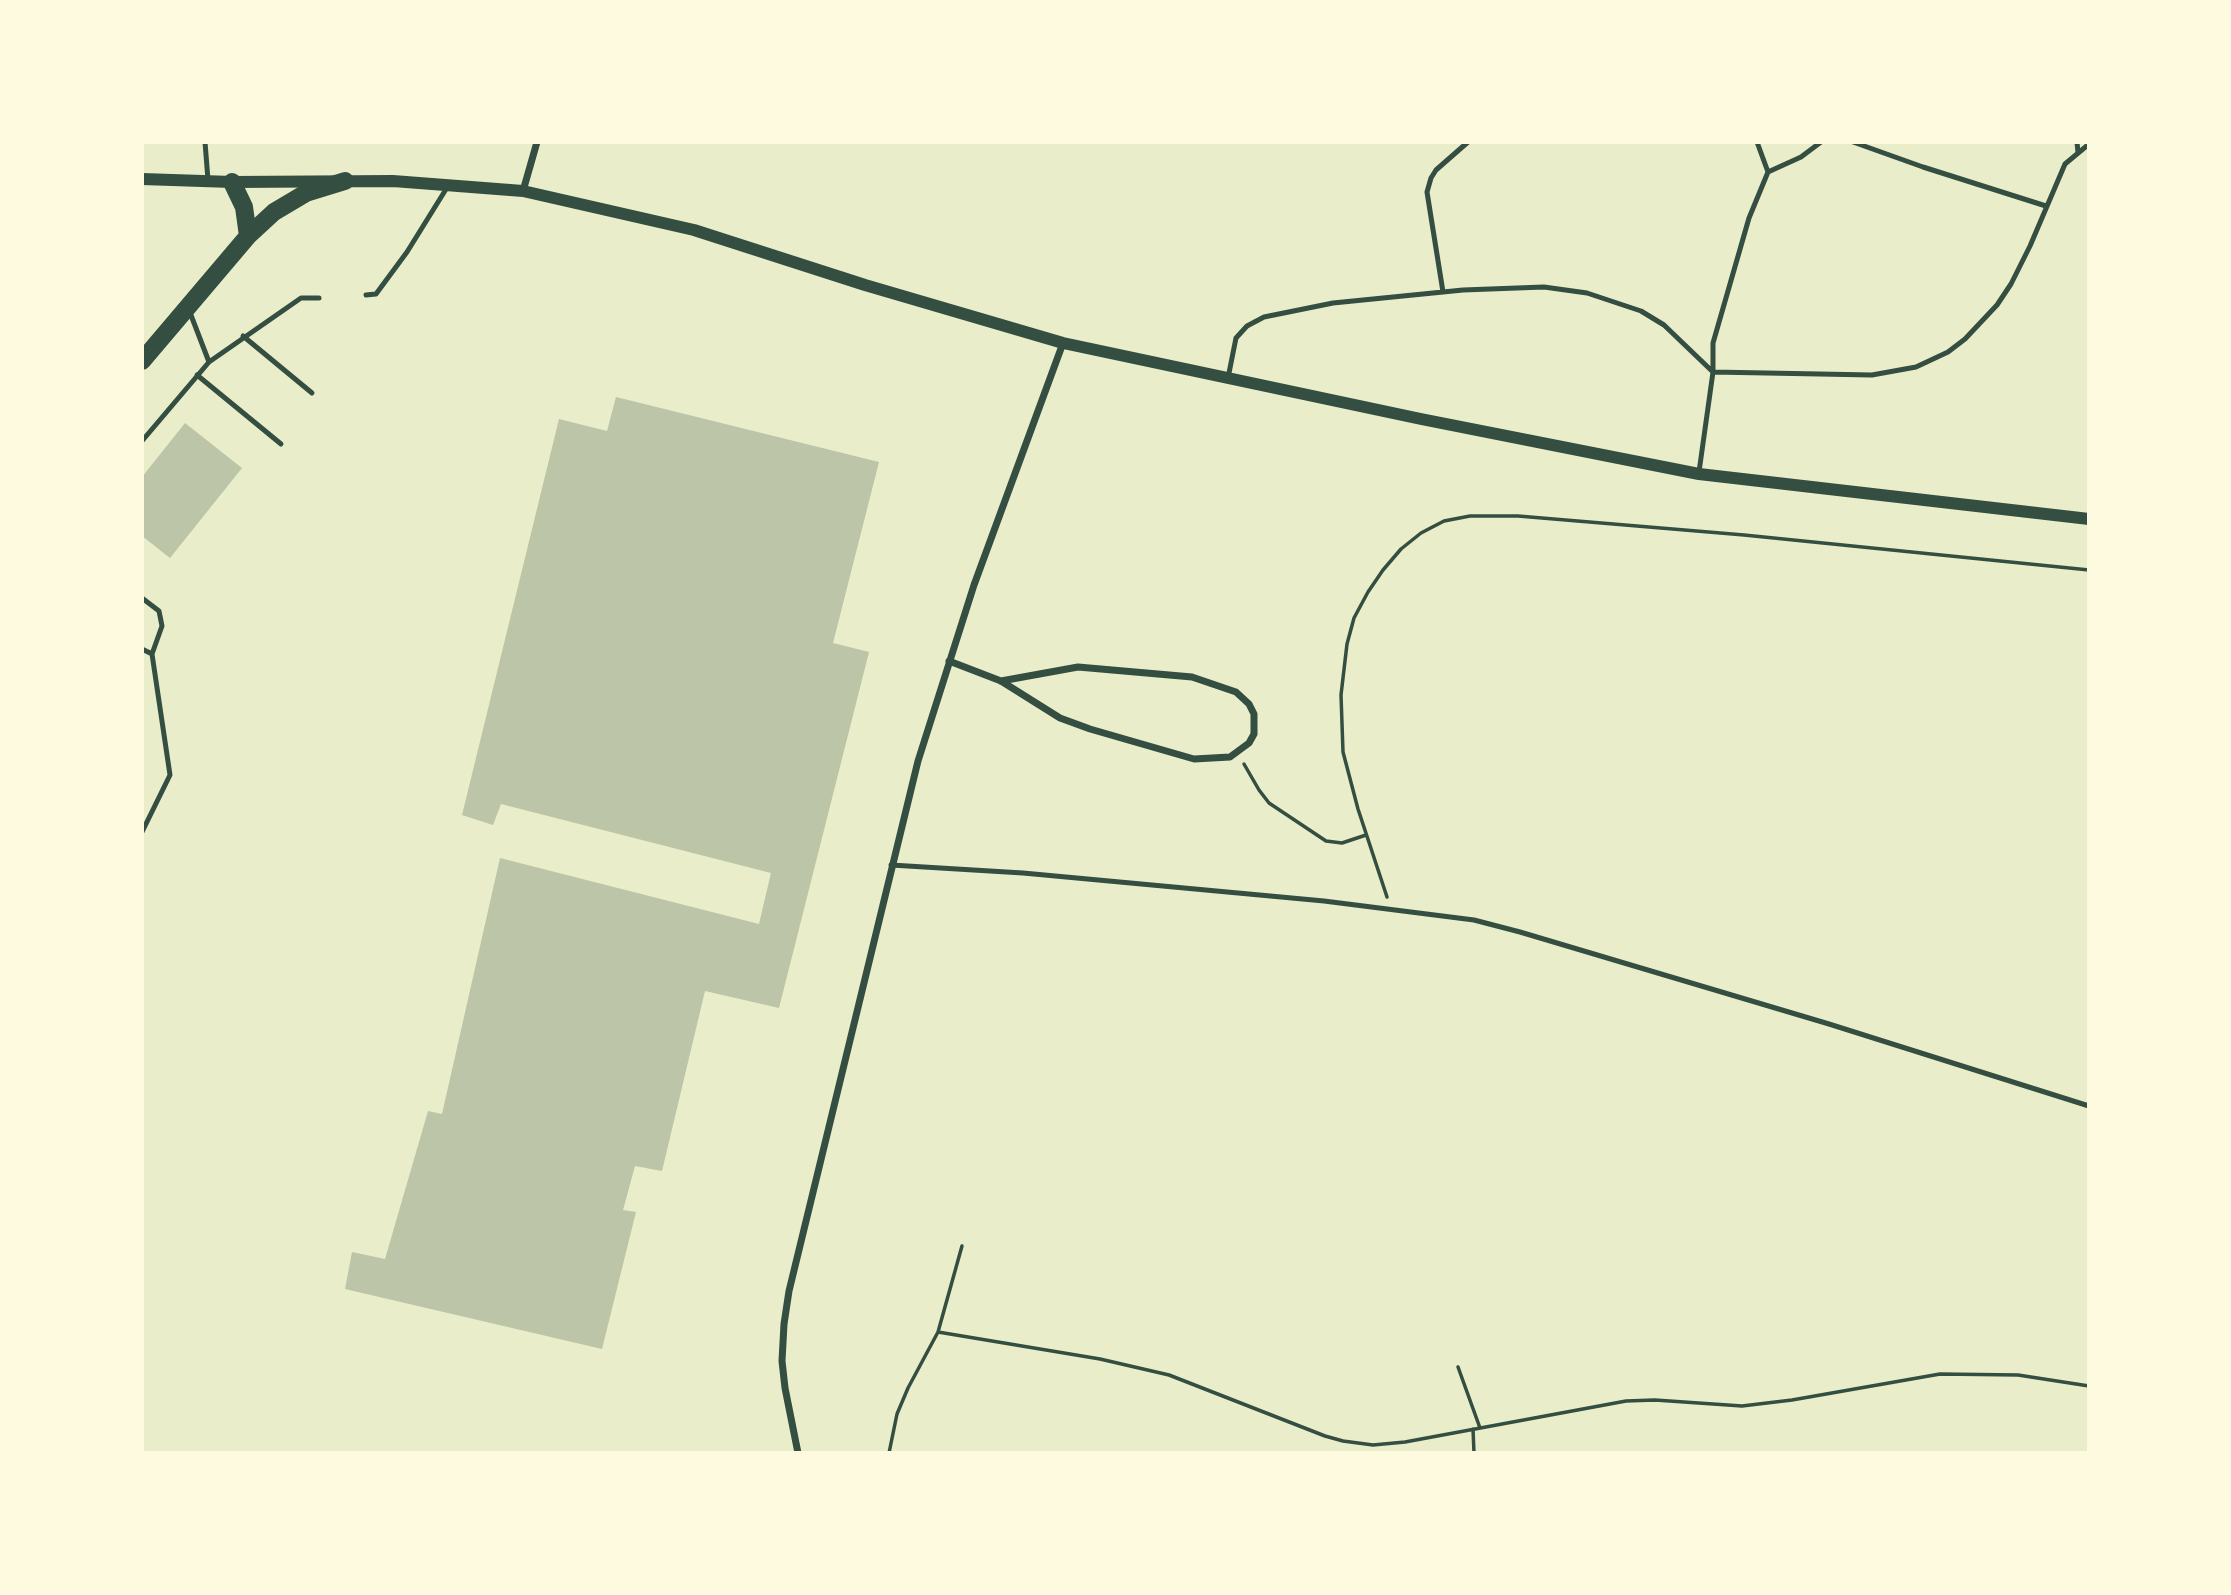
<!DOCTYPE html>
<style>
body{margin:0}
#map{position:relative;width:2231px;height:1595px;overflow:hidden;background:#e9edc9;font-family:"Alegreya Sans",sans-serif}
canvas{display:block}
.frame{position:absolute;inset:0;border:144px solid #fefae0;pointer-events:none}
</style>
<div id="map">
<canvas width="2231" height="1595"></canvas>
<div class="frame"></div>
</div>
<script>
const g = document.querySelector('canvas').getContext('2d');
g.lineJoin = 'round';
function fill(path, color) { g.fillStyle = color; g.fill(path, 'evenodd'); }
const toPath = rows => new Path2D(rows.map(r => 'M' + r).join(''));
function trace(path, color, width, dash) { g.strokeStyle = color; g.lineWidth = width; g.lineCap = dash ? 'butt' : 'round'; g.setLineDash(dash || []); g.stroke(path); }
fill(toPath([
 [616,397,879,462,833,643,869,652,779,1008,705,991,662,1171,635,1166,623,1210,636,1212,602,1349,345,1289,352,1252,385,1259,428,1111,442,1114,500,858,759,924,771,873,501,804,493,825,462,815,559,419,607,431],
 [185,423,242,468,170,558,142,536,142,477]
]), '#bcc5a7');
trace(toPath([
 [1244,764,1259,790,1269,803,1326,841,1342,843,1366,835],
 [1387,897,1358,809,1343,752,1341,695,1347,644,1354,618,1368,592,1383,570,1401,549,1421,533,1444,521,1470,516,1518,516,1744,535,2089,570],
 [938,1332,962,1246],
 [1458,1367,1480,1428],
 [1473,1429,1474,1453],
 [889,1453,897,1414,908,1388,938,1332,1100,1359,1169,1375,1325,1436,1343,1441,1373,1445,1405,1442,1626,1401,1655,1400,1742,1406,1792,1400,1940,1374,2018,1375,2089,1386]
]), '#344e41', 3.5);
trace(toPath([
 [205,142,208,180],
 [1757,142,1768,172],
 [1853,142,1923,167,2046,206],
 [2077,142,2078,153],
 [1443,292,1427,192,1431,178,1436,170,1468,142],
 [366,295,376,294,407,252,448,186],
 [189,310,209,362],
 [243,336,312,393],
 [197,375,281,444],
 [1228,378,1236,338,1247,326,1264,317,1333,303,1463,290,1544,287,1587,293,1641,311,1664,325,1713,372,1872,375,1916,367,1948,352,1965,339,1997,305,2011,284,2030,246,2065,164,2089,144],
 [142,441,209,362,301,298,319,298],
 [1699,472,1713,372,1713,343,1749,218,1768,172,1801,157,1821,142],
 [142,598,159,611,162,626,152,654,170,775,142,832],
 [142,649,152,654],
 [891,865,1023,873,1324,901,1474,920,1520,932,1829,1024,2089,1106]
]), '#344e41', 5);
trace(toPath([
 [523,191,537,142],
 [949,661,1001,681,1060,718,1090,729,1194,759,1230,757,1249,743,1254,734,1254,714,1249,704,1236,692,1192,677,1078,667,1001,681],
 [798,1453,785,1388,782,1361,784,1324,789,1291,918,761,974,585,1063,343]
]), '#344e41', 7);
trace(toPath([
 [142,179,232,182,393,181,523,191,694,230,865,285,1063,343,1421,419,1699,474,2089,519]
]), '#344e41', 12);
trace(toPath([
 [232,182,244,207,248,236],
 [142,361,248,236,274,212,306,193,345,181]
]), '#344e41', 18);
</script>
